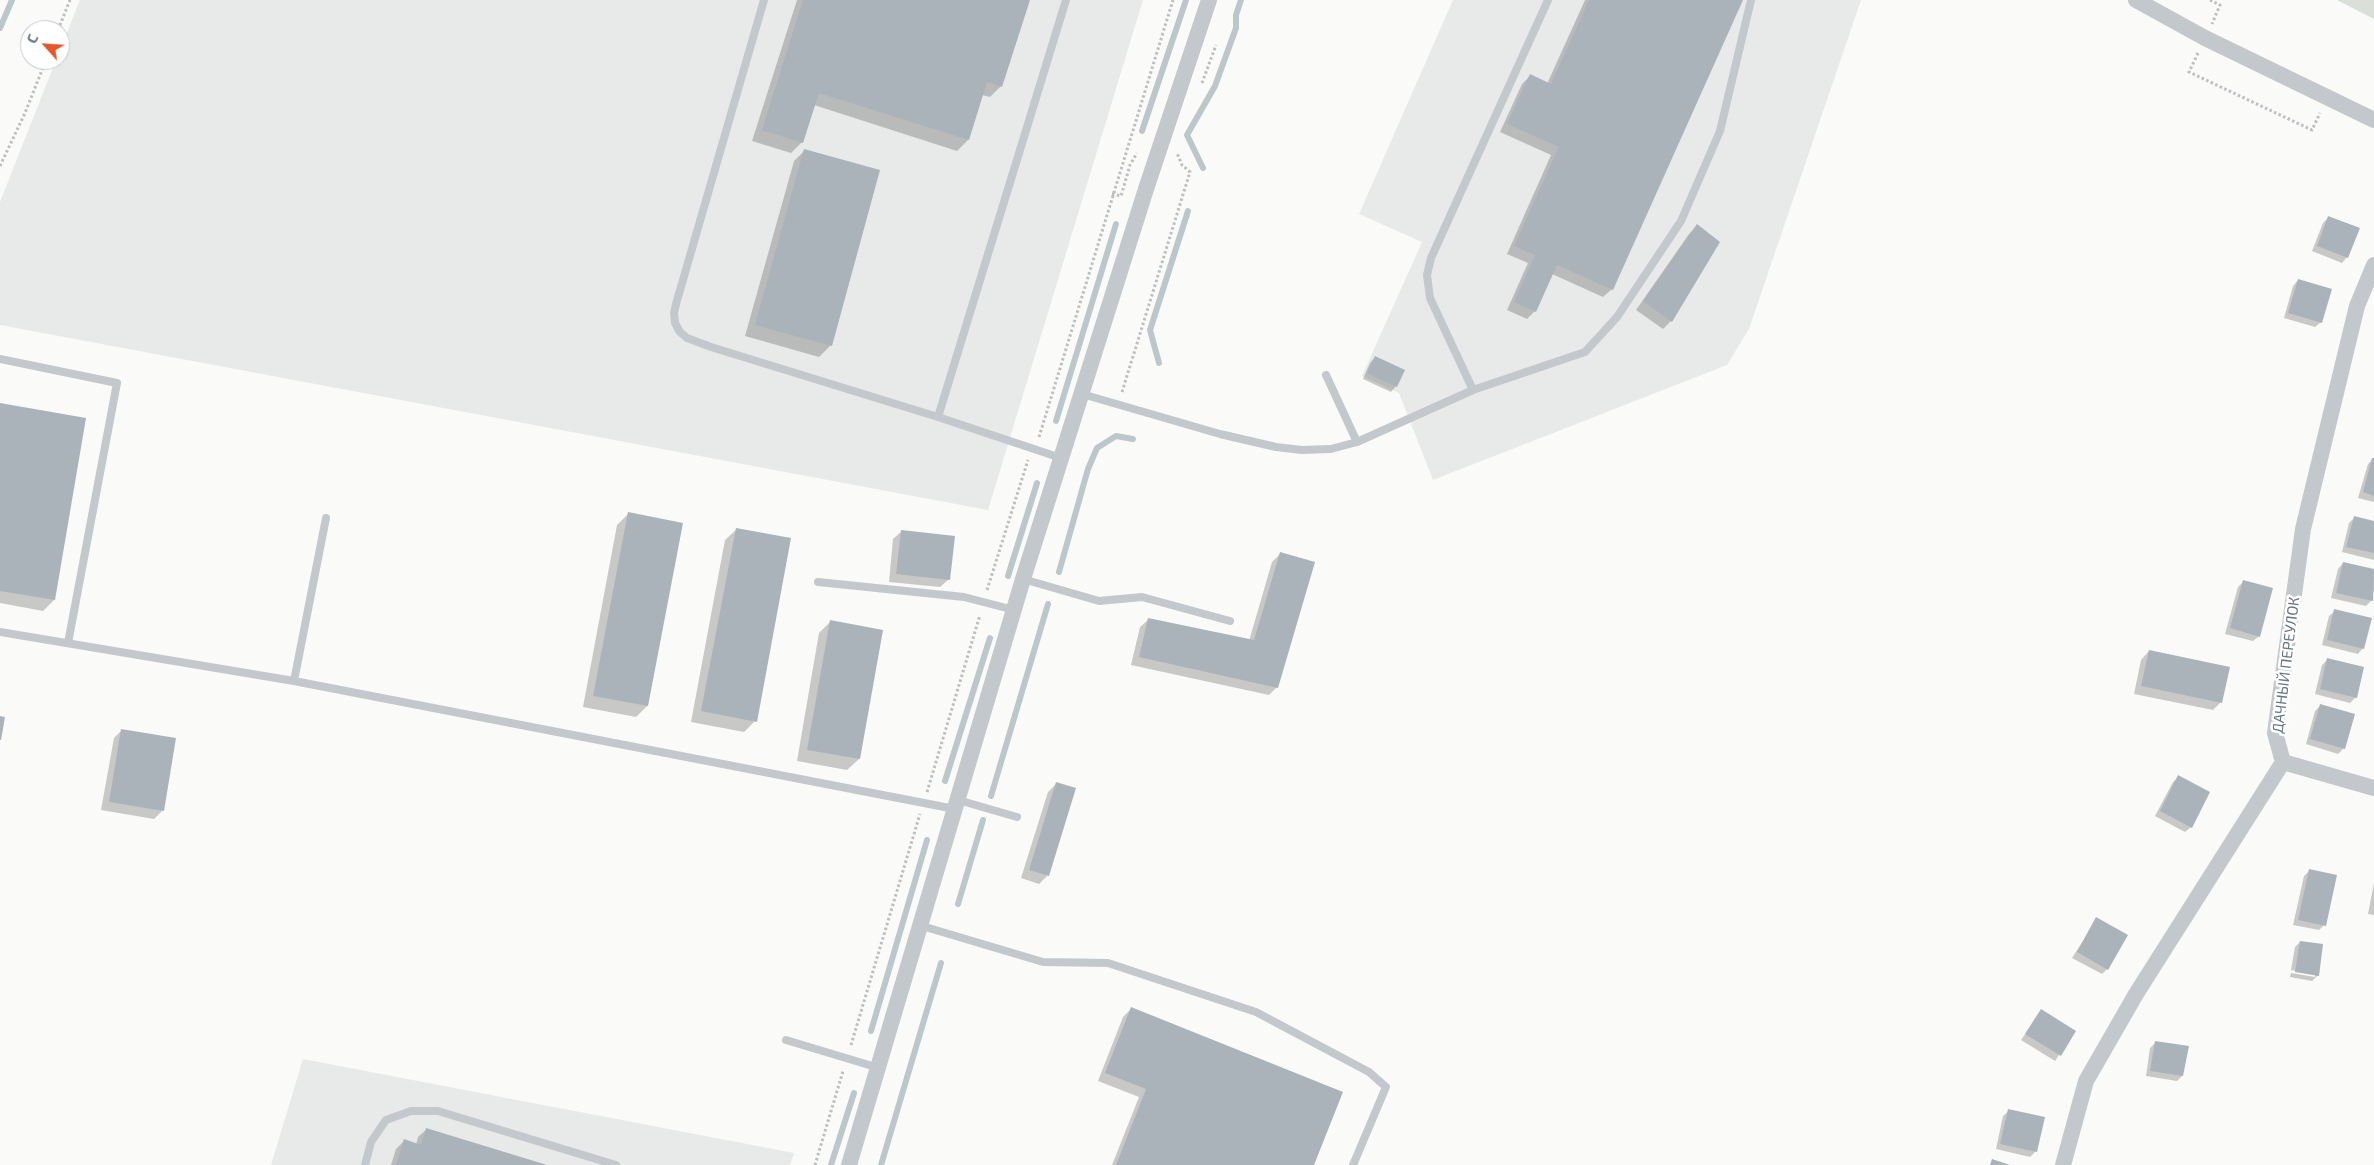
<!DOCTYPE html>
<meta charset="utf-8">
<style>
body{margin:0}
#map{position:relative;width:2374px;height:1165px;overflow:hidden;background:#fafaf8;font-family:"Exo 2",sans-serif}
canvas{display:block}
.north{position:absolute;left:20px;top:20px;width:50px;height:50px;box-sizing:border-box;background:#fff;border:1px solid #c1c8cd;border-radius:50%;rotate:296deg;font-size:14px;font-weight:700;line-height:20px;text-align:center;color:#657683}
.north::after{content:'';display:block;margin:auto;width:18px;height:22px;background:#e4572e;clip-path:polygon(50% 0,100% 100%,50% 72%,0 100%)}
</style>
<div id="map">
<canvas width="2374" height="1165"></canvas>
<div class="north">С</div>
</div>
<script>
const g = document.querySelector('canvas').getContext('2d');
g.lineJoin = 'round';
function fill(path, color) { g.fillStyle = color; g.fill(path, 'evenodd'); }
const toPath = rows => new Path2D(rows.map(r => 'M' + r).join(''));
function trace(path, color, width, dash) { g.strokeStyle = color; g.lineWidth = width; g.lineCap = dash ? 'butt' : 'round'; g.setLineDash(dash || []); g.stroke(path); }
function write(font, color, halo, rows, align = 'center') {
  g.font = font + ' "Exo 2",sans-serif'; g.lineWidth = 5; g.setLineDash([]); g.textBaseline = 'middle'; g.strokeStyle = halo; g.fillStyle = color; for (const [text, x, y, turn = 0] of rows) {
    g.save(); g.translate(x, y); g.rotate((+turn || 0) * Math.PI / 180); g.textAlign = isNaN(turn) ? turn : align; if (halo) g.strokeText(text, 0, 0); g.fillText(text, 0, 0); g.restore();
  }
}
fill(toPath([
 [80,0,1143,0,988,510,0,325,0,202,56,60,60,60,60,50],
 [1453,0,1861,0,1749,329,1727,365,1433,480,1399,393,1362,376,1422,242,1359,214],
 [303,1059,794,1153,790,1165,271,1165]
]), '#e8e9e9');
fill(toPath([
 [2337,0,2374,0,2374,19]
]), '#dadfd7');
fill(toPath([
 [797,0,1028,0,1001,86,990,97,982,95,968,140,957,151,814,105,802,142,791,153,752,141],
 [1585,0,1741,0,1612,289,1603,297,1552,274,1535,311,1527,319,1507,310,1528,263,1507,254,1551,155,1500,132,1522,84,1530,76,1547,84],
 [805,150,830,346,819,357,745,336,794,161],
 [2328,218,2347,257,2342,263,2312,251,2323,223],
 [1697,226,1671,321,1663,329,1636,310,1689,234],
 [2298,280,2321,322,2315,327,2284,318,2293,286],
 [1375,357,1396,386,1391,392,1363,379,1370,363],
 [0,404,54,600,43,611,0,603],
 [2373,459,2374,459,2374,502,2358,498,2368,464],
 [628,514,647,706,636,717,583,707,617,525],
 [2354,518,2374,522,2374,560,2342,552,2349,523],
 [737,529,755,721,744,732,691,722,725,540],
 [902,531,949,579,940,587,889,582,893,539],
 [1281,553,1277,687,1269,695,1131,665,1140,627,1149,619,1249,641,1272,562],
 [2343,563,2374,570,2374,590,2371,601,2366,606,2331,598,2338,569],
 [2244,581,2259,636,2253,641,2225,634,2238,587],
 [2335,611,2363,648,2358,654,2322,645,2329,616],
 [830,622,859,759,847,770,797,761,819,633],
 [2149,651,2221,702,2213,710,2134,694,2141,660],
 [2327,660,2356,697,2350,703,2315,694,2322,665],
 [2320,706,2344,748,2338,754,2306,744,2315,711],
 [122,730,163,810,154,819,101,810,114,738],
 [2179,777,2191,827,2185,832,2155,816,2173,782],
 [1057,783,1048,875,1039,884,1021,878,1048,792],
 [2310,870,2324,925,2319,930,2293,925,2304,876],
 [2374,883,2374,915,2368,914],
 [2097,919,2107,969,2102,974,2072,958],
 [2300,942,2318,975,2312,981,2290,977,2291,973,2315,977,2315,974,2291,970,2295,947],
 [1131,1009,1313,1165,1112,1165,1139,1097,1098,1081,1123,1017],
 [2041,1011,2074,1032,2055,1061,2021,1040],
 [2156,1042,2182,1076,2177,1081,2146,1076,2150,1048],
 [2009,1111,2036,1151,2030,1157,1996,1149,2003,1116],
 [427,1129,545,1165,391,1165,396,1149,404,1141,416,1145,418,1137]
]), '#0003');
trace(toPath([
 [0,28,12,0],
 [1142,131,1186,0],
 [1203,168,1187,135,1215,86,1236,28,1236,15,1241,0],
 [1159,363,1150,330,1188,211],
 [1056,421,1116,224],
 [1059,572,1088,469,1097,448,1116,436,1133,439],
 [1008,576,1037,483],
 [945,781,990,638],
 [991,796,1048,604],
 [958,904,983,820],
 [871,1031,927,840],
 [831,1165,854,1093],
 [881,1165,941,963]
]), '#bbc7cb', 6);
fill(toPath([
 [803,0,1030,0,1002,87,987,82,969,140,819,93,803,143,762,130],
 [1589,0,1743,0,1613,290,1557,265,1536,312,1514,302,1535,255,1514,246,1559,147,1507,124,1530,74,1551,84],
 [804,149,880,170,832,346,755,325],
 [2328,216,2360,228,2348,258,2317,246],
 [1697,224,1720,242,1672,322,1643,301],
 [2298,279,2332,289,2322,323,2288,313],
 [1375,356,1405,370,1397,387,1367,373],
 [0,403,86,418,55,600,0,591],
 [2372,458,2374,458,2374,496,2363,492],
 [628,512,683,523,648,706,593,696],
 [2354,516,2374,521,2374,553,2346,547],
 [736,528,791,538,757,722,701,711],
 [901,530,955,536,950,580,896,574],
 [1280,552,1315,562,1278,688,1139,657,1148,618,1254,640],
 [2343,562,2374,569,2373,601,2336,593],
 [2243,580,2273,588,2260,637,2230,628],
 [2334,609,2372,618,2364,649,2327,640],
 [830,620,883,630,860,759,807,750],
 [2149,650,2230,667,2222,703,2141,686],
 [2327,658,2364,667,2357,698,2320,689],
 [2320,704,2355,714,2345,749,2310,739],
 [0,716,5,717,1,740,0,740],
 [121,729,176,738,164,811,109,802],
 [2178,775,2210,792,2192,828,2160,811],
 [1056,782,1076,788,1049,876,1029,870],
 [2309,869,2337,875,2326,926,2298,920],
 [2096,917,2128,935,2108,970,2077,952],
 [2300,941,2323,944,2319,976,2295,972],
 [1131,1007,1343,1092,1314,1165,1116,1165,1146,1089,1105,1073],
 [2041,1009,2076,1031,2061,1056,2025,1034],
 [2155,1041,2189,1046,2183,1076,2150,1071],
 [2008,1109,2045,1117,2037,1152,2000,1144],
 [426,1128,547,1165,396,1165,404,1139,421,1145],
 [1992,1159,2010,1165,1990,1165]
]), '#aab3b9');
trace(toPath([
 [2210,0,2220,5,2212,24],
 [58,30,70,0],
 [2198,53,2189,72,2312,130,2320,113],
 [1202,83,1216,45],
 [0,166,25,113,46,60],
 [1112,194,1121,196,1130,165,1137,153],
 [1122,392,1190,172,1182,165,1177,153],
 [1039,437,1173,0],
 [987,590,1028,460],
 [927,792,980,615],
 [851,1045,920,814],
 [815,1165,843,1071]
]), '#bbbfc2', 3, [2.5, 2.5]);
trace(toPath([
 [764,0,676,304,674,313,675,323,680,332,687,338,711,347,938,417,1061,458],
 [0,359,117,383,68,643],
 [1326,375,1357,442],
 [1473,390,1430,298,1427,275,1431,258,1548,0],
 [1082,394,1220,434,1276,447,1302,450,1331,449,1357,442,1473,390,1585,352,1617,317,1681,221,1720,131,1751,0],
 [938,417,1066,0],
 [1023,579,1099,601,1142,597,1230,621],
 [818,582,964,597,1014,610],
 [0,632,294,681,955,809],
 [294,681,326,518],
 [958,800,1017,817],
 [922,926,1043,962,1108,963,1256,1012,1369,1072,1386,1087,1353,1165],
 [786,1040,879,1068],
 [365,1165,371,1142,386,1120,411,1111,438,1111,616,1165]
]), '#c3c8cc', 8);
trace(toPath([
 [2136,0,2205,38,2374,120],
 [2283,762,2374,788],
 [849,1165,1023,579,1146,189,1209,0],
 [2063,1165,2086,1081,2136,994,2283,762,2275,733,2303,529,2357,306,2374,265]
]), '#c3c8cc', 16);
write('15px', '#657683', '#fff', [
 ["ДАЧНЫЙ ПЕРЕУЛОК",2286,665,-83]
]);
</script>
